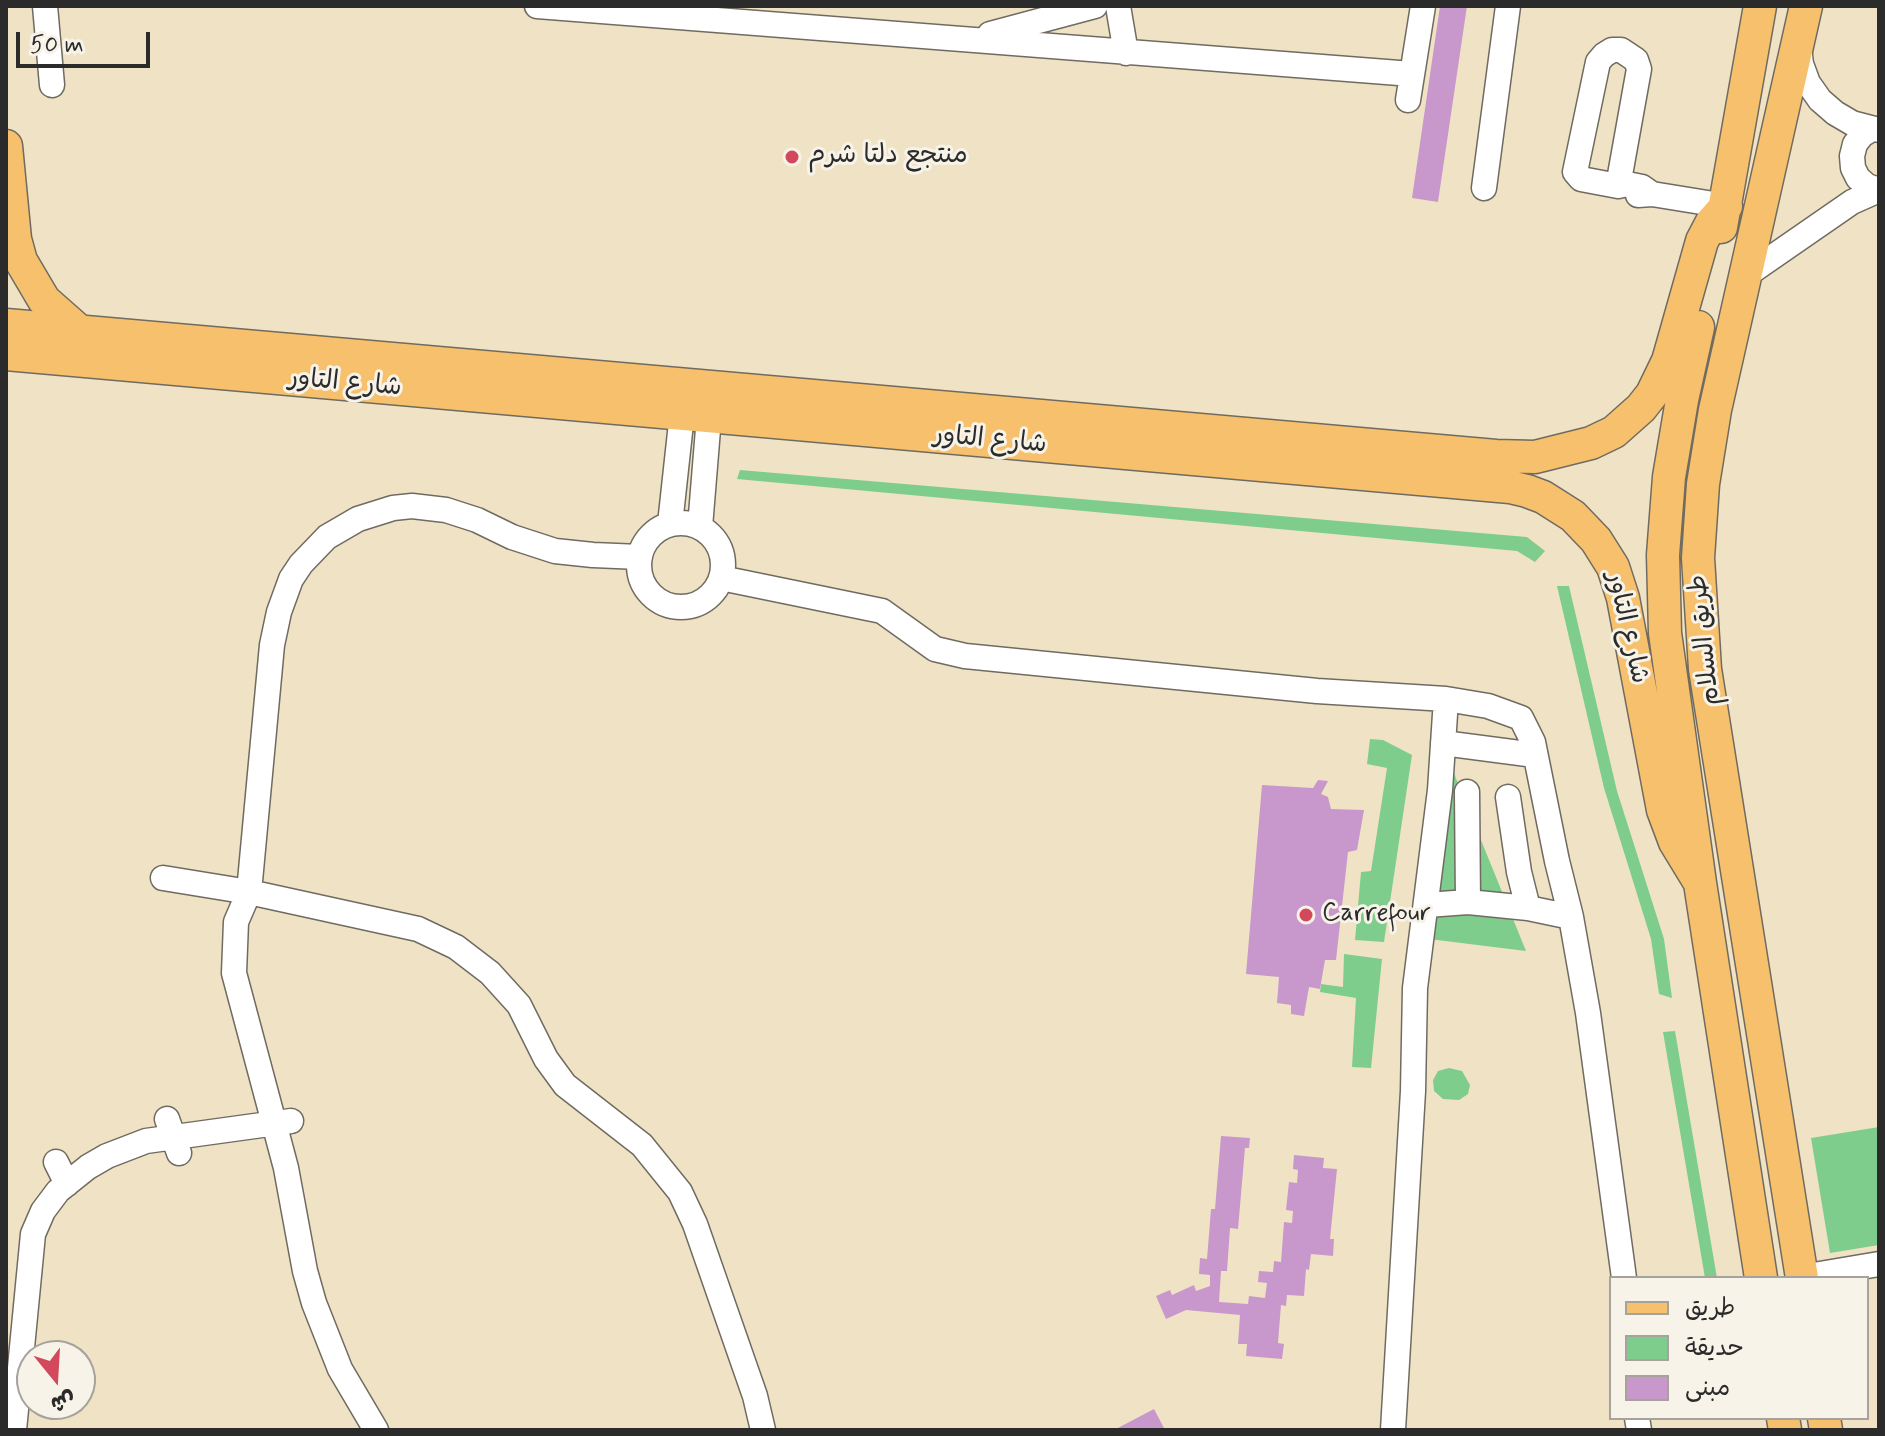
<!DOCTYPE html>
<meta charset="utf-8">
<style>
body{margin:0}
#map{position:relative;width:1885px;height:1436px;overflow:hidden;background:#f0e3c5;font-family:Mynerve,"Playpen Sans Arabic",sans-serif}
canvas{display:block}
.frame{position:absolute;inset:0;border:8px solid #2b2b2b;pointer-events:none}
.legend{position:absolute;left:1609px;top:1276px;width:260px;height:144px;box-sizing:border-box;background:#f7f3e8;border:2px solid #a5a39c;margin:0;padding:10px 14px;list-style:none;font-size:24px;color:#2b2b2b}
.legend li{display:flex;align-items:center;gap:16px;height:40px}
.legend b{width:40px;border:2px solid #a5a39c}
.north{position:absolute;left:16px;top:1340px;width:80px;height:80px;box-sizing:border-box;background:#f7f3e8;border:2px solid #a5a39c;border-radius:50%;rotate:162deg;font-size:22px;font-weight:700;line-height:32px;text-align:center;color:#2b2b2b}
.north::after{content:'';display:block;margin:auto;width:28px;height:36px;background:#d1495b;clip-path:polygon(50% 0,100% 100%,50% 72%,0 100%)}
.scale{position:absolute;left:16px;top:32px;width:134px;height:36px;box-sizing:border-box;border:4px solid #2b2b2b;border-top:0;padding-left:10px;font-size:24px;line-height:28px;white-space:nowrap;color:#2b2b2b;-webkit-text-stroke:6px #f7f3e8;paint-order:stroke}
</style>
<div id="map">
<canvas width="1885" height="1436"></canvas>
<div class="frame"></div>
<ul class="legend">
<li><b style="height:10px;background:#f7c06c"></b>طريق</li>
<li><b style="height:22px;background:#7ecd8d"></b>حديقة</li>
<li><b style="height:22px;background:#c898cc"></b>مبنى</li>
</ul>
<div class="north">ش</div>
<div class="scale">50 m</div>
</div>
<script>
const g = document.querySelector('canvas').getContext('2d');
g.lineJoin = 'round';
function fill(path, color) { g.fillStyle = color; g.fill(path, 'evenodd'); }
const toPath = rows => new Path2D(rows.map(r => 'M' + r).join(''));
function trace(path, color, width, dash) { g.strokeStyle = color; g.lineWidth = width; g.lineCap = dash ? 'butt' : 'round'; g.setLineDash(dash || []); g.stroke(path); }
function write(font, color, halo, rows, align = 'center') {
  g.font = font + ' Mynerve,"Playpen Sans Arabic",sans-serif'; g.lineWidth = 6; g.setLineDash([]); g.textBaseline = 'middle'; g.strokeStyle = halo; g.fillStyle = color; for (const [text, x, y, turn = 0] of rows) {
    g.save(); g.translate(x, y); g.rotate((+turn || 0) * Math.PI / 180); g.textAlign = isNaN(turn) ? turn : align; if (halo) g.strokeText(text, 0, 0); g.fillText(text, 0, 0); g.restore();
  }
}
fill(toPath([
 [740,470,1527,537,1545,551,1535,562,1517,551,737,479],
 [1557,586,1569,586,1617,791,1664,939,1672,998,1659,994,1651,939,1604,788],
 [1370,739,1383,740,1412,755,1384,942,1355,940,1361,872,1371,871,1387,768,1367,764],
 [1453,771,1526,951,1429,939],
 [1344,954,1382,959,1371,1068,1352,1067,1356,998,1320,992,1321,984,1343,987],
 [1675,1031,1717,1278,1705,1278,1663,1032],
 [1449,1068,1462,1071,1470,1085,1468,1094,1459,1100,1443,1099,1434,1091,1433,1080,1438,1071],
 [1879,1127,1879,1245,1830,1253,1811,1138]
]), '#7ecd8d');
fill(toPath([
 [1440,6,1467,6,1438,202,1412,198],
 [1318,780,1328,781,1321,794,1328,797,1331,809,1364,810,1357,850,1348,852,1336,960,1325,960,1320,989,1309,987,1304,1016,1291,1014,1291,1005,1277,1003,1279,977,1246,974,1262,785,1313,788],
 [1221,1136,1250,1138,1249,1148,1245,1148,1238,1229,1230,1228,1227,1271,1221,1271,1219,1302,1248,1304,1249,1296,1265,1298,1267,1283,1258,1282,1259,1271,1273,1272,1274,1261,1281,1262,1284,1222,1292,1223,1293,1211,1286,1210,1289,1182,1297,1183,1298,1170,1293,1169,1294,1155,1324,1158,1323,1168,1337,1169,1330,1239,1334,1239,1333,1256,1311,1254,1309,1270,1306,1269,1304,1296,1287,1295,1286,1306,1281,1305,1278,1343,1284,1344,1282,1359,1246,1356,1247,1344,1238,1344,1240,1315,1186,1310,1166,1319,1156,1296,1170,1290,1172,1295,1194,1285,1196,1291,1210,1286,1210,1275,1199,1274,1200,1258,1207,1259,1211,1209,1215,1209],
 [1154,1409,1165,1430,1114,1430]
]), '#c898cc');
const minor = toPath([
 [45,6,52,85],
 [537,6,1412,74],
 [1118,6,1126,53],
 [990,34,1095,6],
 [1799,47,1801,64,1808,83,1820,100,1835,113,1852,123,1879,130],
 [1408,100,1423,6],
 [1872,129,1862,135,1855,144,1852,156,1853,168,1858,178,1867,186,1879,190],
 [1618,186,1639,69,1636,60,1621,50,1612,50,1604,55,1598,62,1575,172,1581,179,1618,186,1627,184,1642,187,1652,194],
 [1484,188,1508,6],
 [1638,195,1652,194,1726,206],
 [1745,276,1852,202,1879,190],
 '639 565a42 42 0 1 1 84 0a42 42 0 1 1-84 0Z',
 [670,524,682,414],
 [700,527,709,417],
 [721,578,882,611,935,649,965,656,1317,691,1446,699,1488,706,1521,718,1533,742,1557,861,1571,917,1588,1013,1624,1278],
 [1443,743,1535,755],
 [1467,792,1468,902],
 [1508,797,1519,872,1528,908],
 [163,878,249,892,418,929,456,947,490,973,519,1005,546,1059,565,1085,642,1145,680,1192,695,1224,755,1396,763,1430],
 [1427,905,1468,902,1528,908,1571,917],
 [167,1119,179,1153],
 [56,1162,67,1184],
 [1802,1277,1879,1264],
 [1637,1418,1639,1430],
 [14,1430,33,1234,43,1211,58,1191,88,1167,107,1156,146,1141,291,1121],
 [376,1430,340,1369,314,1303,305,1271,286,1168,234,973,236,922,249,892,272,645,279,612,291,579,301,564,327,537,358,519,393,508,412,506,446,510,477,520,512,537,555,551,593,555,640,557],
 [1393,1430,1413,1091,1415,988,1440,790,1446,699]
]);
const major = toPath([
 [6,146,15,239,21,261,44,300,78,330],
 [1721,227,1760,6],
 [6,325,1496,456,1535,457,1591,443,1614,432,1641,408,1652,394,1668,361,1702,241,1712,222,1726,206],
 [1698,327,1682,400,1669,477,1663,555,1665,633,1700,883,1761,1278],
 [6,354,1510,487,1527,491,1543,497,1573,516,1596,540,1613,567,1623,598,1663,810,1675,842,1700,883],
 [1802,1278,1705,669,1698,558,1703,484,1715,410,1806,6],
 [1783,1418,1785,1430],
 [1824,1418,1826,1430]
]);
trace(minor, '#706b61', 27);
trace(major, '#706b61', 35);
trace(minor, '#fff', 24);
trace(major, '#f7c06c', 32);
for (const [x, y, r, color] of [
 [792,157,8,"#d1495b"],
 [1306,915,8,"#d1495b"]
]) { const dot = new Path2D(); dot.arc(x, y, r, 0, 2 * Math.PI); g.fillStyle = color; g.fill(dot); trace(dot, '#f7f3e8', 3); }
write('26px', '#2b2b2b', '#f7f3e8', [
 ["منتجع دلتا شرم",808,157],
 ["Carrefour",1322,915]
], 'left');
write('26px', '#2b2b2b', '#f7f3e8', [
 ["شارع التاور",345,384,5],
 ["شارع التاور",990,441,5],
 ["شارع التاور",1626,628,77],
 ["طريق السلام",1706,640,-96]
]);
</script>
